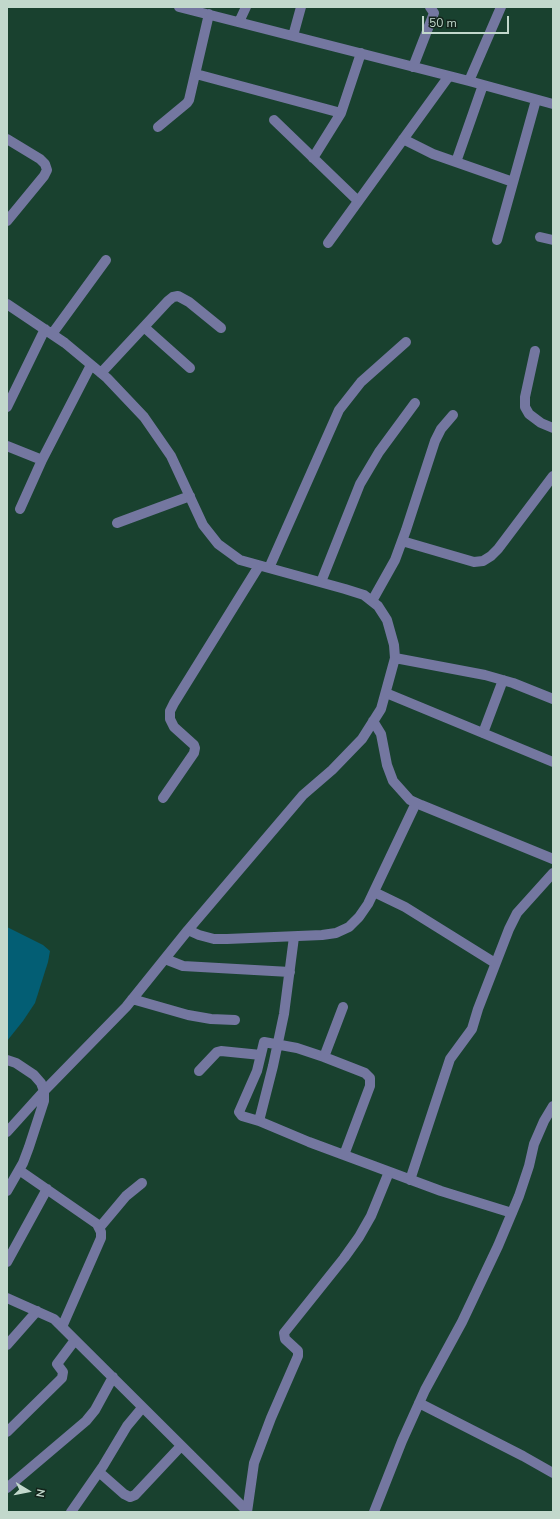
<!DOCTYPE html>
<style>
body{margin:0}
#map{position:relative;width:560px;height:1519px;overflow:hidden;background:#19412f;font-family:"Nunito Sans",sans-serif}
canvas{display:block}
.frame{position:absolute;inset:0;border:8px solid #c2d8cc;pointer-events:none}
.north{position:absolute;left:8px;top:1471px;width:40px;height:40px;-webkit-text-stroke:3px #13241b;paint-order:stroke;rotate:100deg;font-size:11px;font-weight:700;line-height:16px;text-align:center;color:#c2d8cc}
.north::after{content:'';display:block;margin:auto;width:14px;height:18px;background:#c2d8cc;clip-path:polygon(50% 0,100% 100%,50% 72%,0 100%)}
.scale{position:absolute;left:422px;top:16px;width:87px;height:18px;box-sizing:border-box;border:2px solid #c2d8cc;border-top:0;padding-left:5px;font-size:12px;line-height:14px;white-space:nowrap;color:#c2d8cc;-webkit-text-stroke:3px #13241b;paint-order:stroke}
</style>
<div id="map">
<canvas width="560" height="1519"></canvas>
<div class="frame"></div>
<div class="north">N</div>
<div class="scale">50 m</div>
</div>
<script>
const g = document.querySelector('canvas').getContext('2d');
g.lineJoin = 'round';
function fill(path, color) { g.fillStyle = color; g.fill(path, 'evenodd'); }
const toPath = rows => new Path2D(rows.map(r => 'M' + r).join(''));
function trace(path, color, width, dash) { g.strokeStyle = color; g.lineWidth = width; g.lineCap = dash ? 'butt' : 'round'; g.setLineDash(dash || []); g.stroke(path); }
fill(toPath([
 [7,927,43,945,50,951,48,962,35,1003,23,1021,7,1041]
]), '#035e74');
trace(toPath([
 [179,7,469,81,553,104],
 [239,22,246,7],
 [293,36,301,7],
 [413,67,434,13,430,7],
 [196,74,341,113],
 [469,81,501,7],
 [274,120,358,201],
 [158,127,187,103,189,100,209,14],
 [7,139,40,159,45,164,47,170,44,176,7,221],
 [403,139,433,154,513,182],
 [313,158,341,113,361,53],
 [456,162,483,85],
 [540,237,553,240],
 [497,240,536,100],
 [328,243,449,76],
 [7,304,65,343,107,378,144,417,171,456,203,525,218,544,240,560,345,589,364,595,378,606,387,620,394,645,395,658,381,709,362,739,332,770,303,795,188,930,126,1007,44,1091,7,1132],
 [144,327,190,368],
 [52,334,106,260],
 [535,351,525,397,525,407,529,414,541,423,553,428],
 [101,373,168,301,173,297,178,296,189,302,221,328],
 [7,407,45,329],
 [7,446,42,460,91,365],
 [20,509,42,460],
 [117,523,190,496],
 [402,541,474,562,483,561,491,556,498,549,553,476],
 [269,568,339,410,361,382,406,342],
 [321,582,360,484,379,452,415,403],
 [372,601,395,560,406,530,435,441,441,429,453,415],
 [395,658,485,675,513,683,553,699],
 [386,693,553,762],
 [373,721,381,734,387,765,393,781,410,800,421,805,553,859],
 [483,733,503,680],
 [163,798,194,753,195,748,194,745,174,727,170,719,170,711,174,703,259,566],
 [374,892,405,907,495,963],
 [188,930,199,935,214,939,227,939,322,935,336,933,349,927,359,917,368,904,416,803],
 [294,937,284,1014,273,1066,259,1121,309,1142,441,1191,512,1213],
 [165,959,183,966,290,972],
 [132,999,188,1015,211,1019,235,1020],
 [324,1057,343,1007],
 [7,1060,16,1063,34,1075,41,1083,44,1091,44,1101,29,1147,23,1163,7,1191],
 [199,1071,217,1052,221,1051,261,1055],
 [259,1121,242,1116,239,1112,257,1071,264,1042,297,1048,324,1057,365,1073,370,1078,370,1086,344,1155],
 [19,1170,97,1224,101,1232,101,1238,62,1327],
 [410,1180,450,1059,472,1029,478,1009,509,929,517,913,553,873],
 [100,1227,126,1196,142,1183],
 [7,1262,47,1189],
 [7,1298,54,1319,247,1511],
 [7,1345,37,1311],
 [419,1403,523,1456,553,1473],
 [7,1432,62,1378,63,1372,57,1364,75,1340],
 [99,1472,124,1494,130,1497,135,1495,181,1446],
 [7,1488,86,1421,95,1410,113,1377],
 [71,1512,103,1466,127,1426,142,1408],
 [247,1512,254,1463,271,1418,298,1356,298,1351,285,1339,284,1333,344,1258,359,1237,371,1216,389,1172],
 [374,1512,402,1441,425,1390,462,1322,498,1246,519,1196,529,1166,534,1144,544,1121,553,1106]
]), '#7477a0', 10);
</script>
